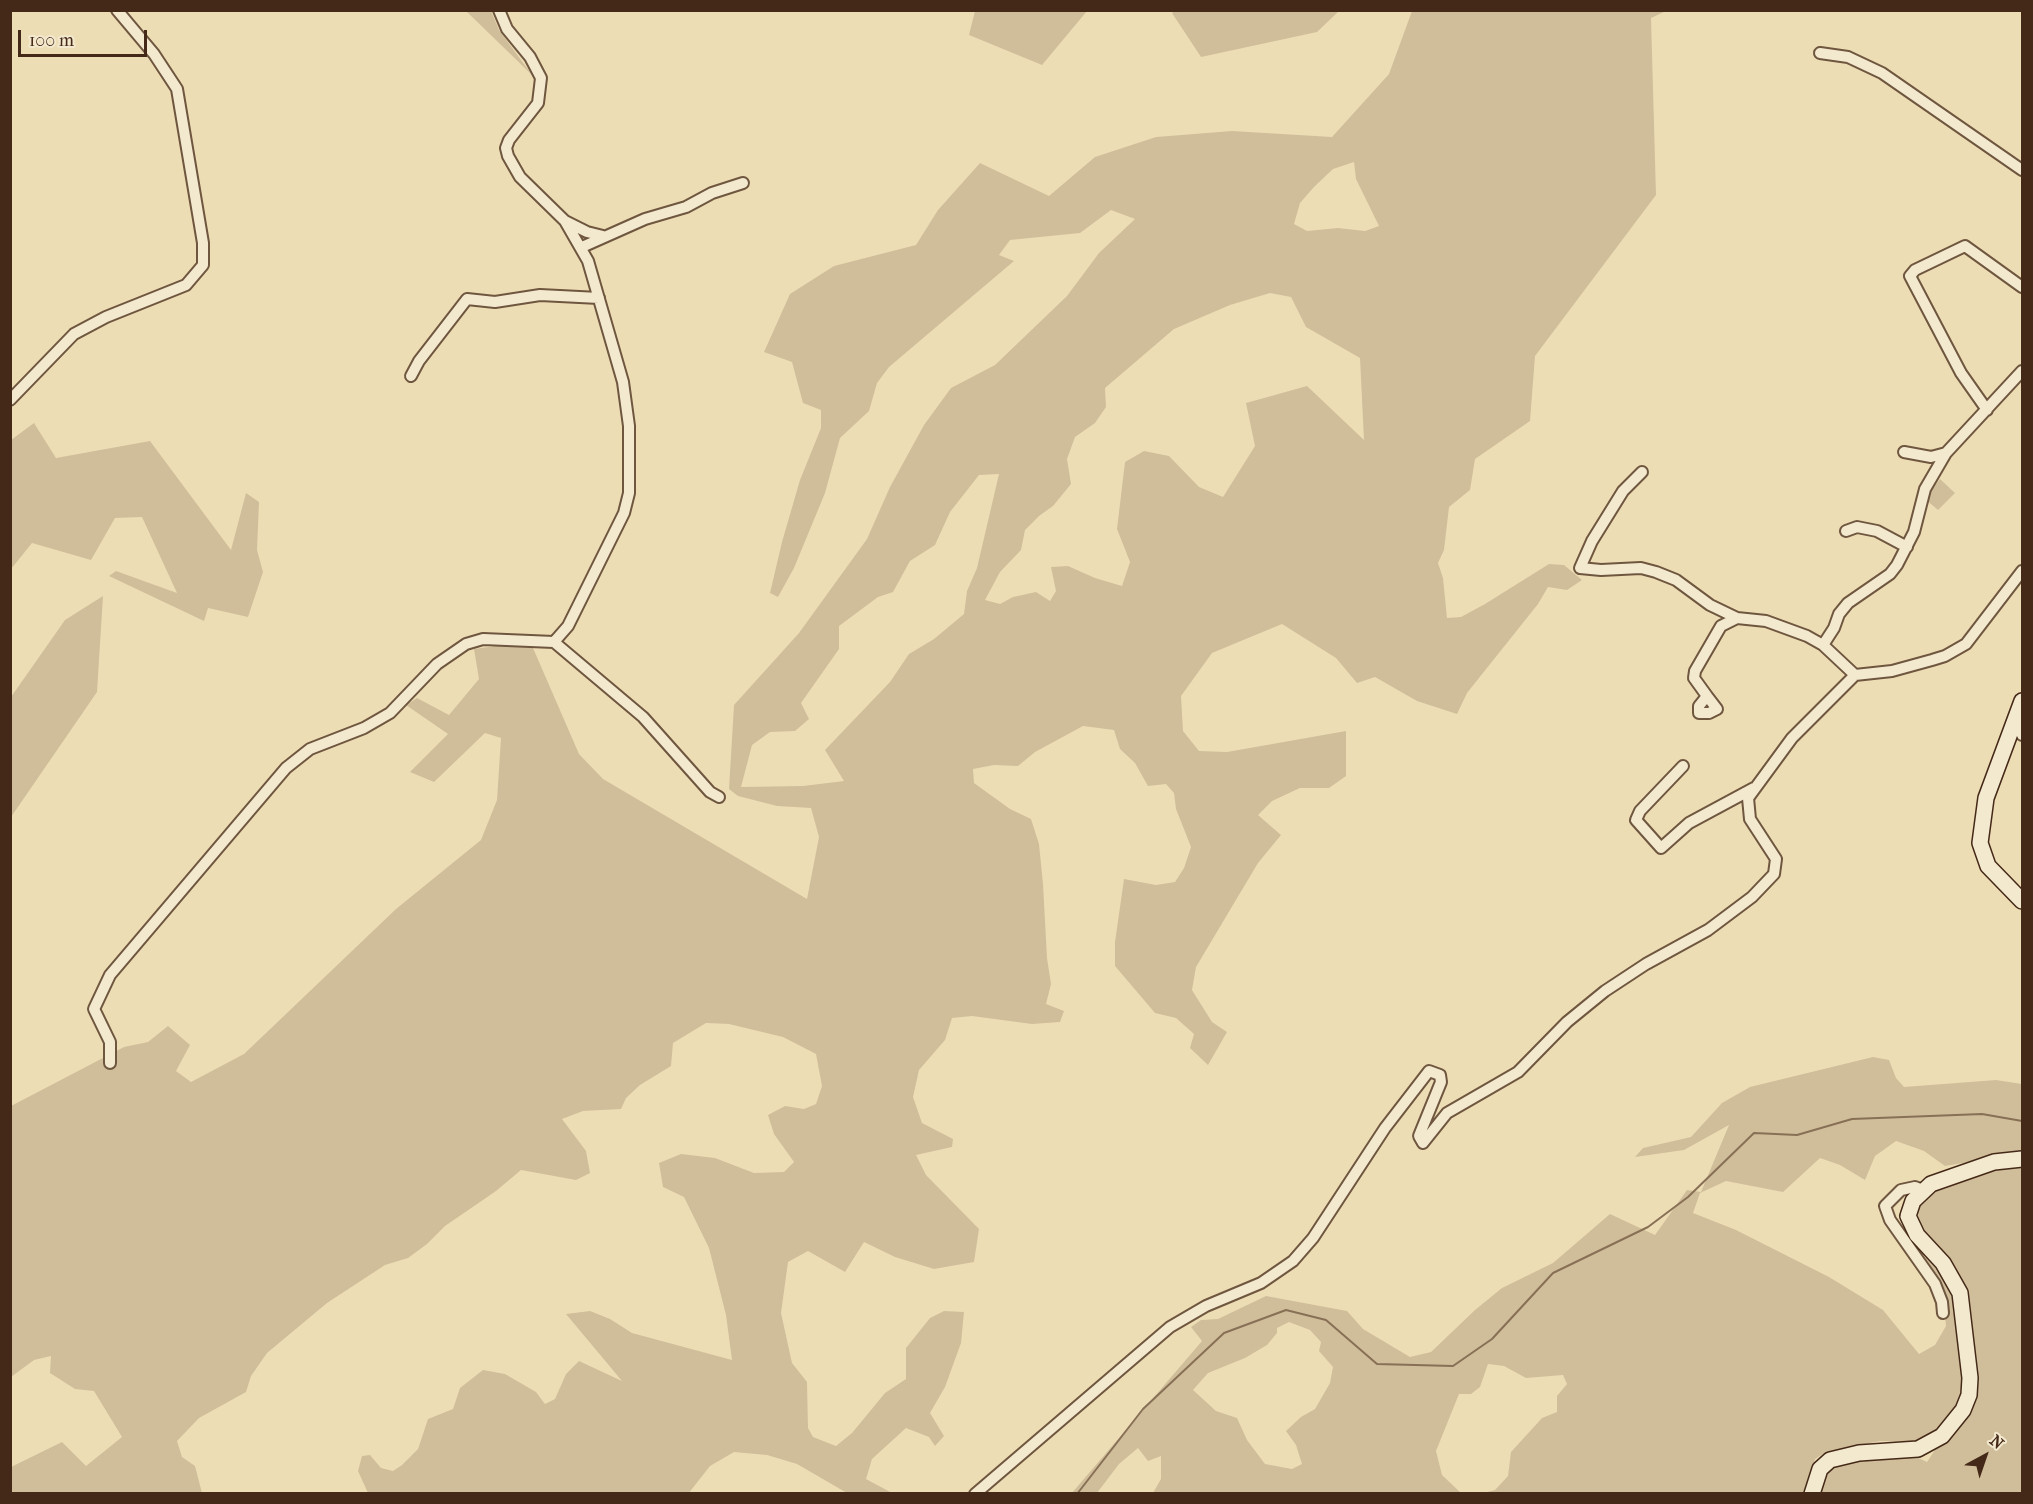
<!DOCTYPE html>
<style>
body{margin:0}
#map{position:relative;width:2033px;height:1504px;overflow:hidden;background:#edddb5;font-family:"IM FELL French Canon",serif}
canvas{display:block}
.frame{position:absolute;inset:0;border:12px solid #452918;pointer-events:none}
.north{position:absolute;left:1955px;top:1426px;width:60px;height:60px;-webkit-text-stroke:4px #f3e9cf;paint-order:stroke;rotate:40deg;font-size:16px;font-weight:700;line-height:24px;text-align:center;color:#452918}
.north::after{content:'';display:block;margin:auto;width:21px;height:27px;background:#452918;clip-path:polygon(50% 0,100% 100%,50% 72%,0 100%)}
.scale{position:absolute;left:18px;top:30px;width:129px;height:27px;box-sizing:border-box;border:3px solid #452918;border-top:0;padding-left:8px;font-size:18px;line-height:21px;white-space:nowrap;color:#452918;-webkit-text-stroke:4px #f3e9cf;paint-order:stroke}
</style>
<div id="map">
<canvas width="2033" height="1504"></canvas>
<div class="frame"></div>
<div class="north">N</div>
<div class="scale">100 m</div>
</div>
<script>
const g = document.querySelector('canvas').getContext('2d');
g.lineJoin = 'round';
function fill(path, color) { g.fillStyle = color; g.fill(path, 'evenodd'); }
const toPath = rows => new Path2D(rows.map(r => 'M' + r).join(''));
function trace(path, color, width, dash) { g.strokeStyle = color; g.lineWidth = width; g.lineCap = dash ? 'butt' : 'round'; g.setLineDash(dash || []); g.stroke(path); }
fill(toPath([
 [1175,10,1339,10,1339,11,1317,32,1201,57,1172,13],
 [466,11,491,11,499,30,532,75],
 [975,11,975,10,1087,11,1042,65,969,35],
 [1412,11,1666,11,1651,18,1656,195,1535,356,1530,421,1475,459,1470,490,1449,507,1444,550,1438,563,1443,578,1447,618,1461,617,1485,604,1549,564,1564,565,1582,580,1567,590,1548,587,1538,604,1467,693,1457,714,1417,701,1375,677,1357,683,1336,658,1282,624,1212,653,1181,696,1183,731,1199,751,1227,752,1346,731,1346,776,1329,788,1300,788,1272,801,1258,815,1281,835,1258,863,1196,967,1192,990,1212,1022,1227,1032,1208,1065,1190,1048,1194,1034,1176,1018,1155,1013,1115,966,1115,942,1124,879,1156,885,1175,882,1184,868,1191,847,1176,809,1174,793,1166,784,1148,786,1135,763,1120,749,1114,730,1083,726,1035,752,1018,766,994,765,973,769,974,783,1010,809,1031,819,1039,844,1043,884,1047,958,1051,984,1046,1004,1064,1011,1060,1022,1032,1024,972,1016,952,1018,945,1040,919,1070,913,1097,922,1123,953,1139,952,1147,916,1155,926,1175,979,1229,974,1262,934,1269,895,1257,864,1242,845,1272,808,1251,788,1262,781,1313,792,1363,807,1382,808,1428,813,1437,836,1446,852,1433,885,1393,906,1379,906,1348,930,1318,944,1311,964,1312,961,1343,945,1387,930,1413,944,1436,935,1446,929,1437,906,1428,872,1459,866,1479,892,1493,847,1493,797,1464,767,1455,734,1452,710,1466,688,1494,368,1493,358,1471,362,1456,370,1455,381,1468,393,1471,402,1465,418,1449,428,1419,453,1409,460,1388,483,1370,505,1374,536,1392,545,1404,555,1399,566,1374,579,1361,622,1381,566,1314,590,1311,610,1319,632,1333,732,1360,726,1315,709,1248,684,1197,663,1187,659,1163,681,1154,715,1158,754,1173,784,1172,794,1162,774,1134,768,1115,785,1106,804,1109,816,1104,822,1086,816,1054,783,1037,729,1024,706,1023,673,1043,671,1066,640,1085,626,1098,621,1109,583,1111,562,1119,586,1151,590,1173,576,1180,521,1170,496,1191,445,1226,427,1244,408,1258,385,1265,327,1303,267,1353,251,1376,246,1392,199,1418,177,1441,182,1457,195,1466,202,1493,11,1493,11,1467,62,1442,86,1466,122,1437,94,1391,75,1389,50,1373,51,1356,34,1360,11,1377,11,1106,124,1047,148,1042,168,1026,190,1045,176,1071,191,1082,244,1054,396,909,481,840,497,800,501,738,485,733,434,782,410,772,448,734,406,705,417,698,449,715,479,679,474,649,510,644,533,648,579,754,603,779,807,899,819,837,811,808,777,806,738,796,729,789,734,705,799,633,867,539,890,487,924,425,951,388,995,365,1067,296,1099,253,1135,219,1111,210,1080,233,1010,240,999,255,1014,261,889,367,877,383,869,411,840,438,825,493,794,568,778,597,770,593,782,542,800,480,821,428,821,410,803,403,792,362,764,352,790,294,834,266,916,245,938,210,980,163,1049,196,1095,157,1156,137,1232,131,1332,137,1389,74],
 [1354,162,1356,179,1379,226,1365,231,1338,228,1307,231,1294,224,1300,203,1314,187,1333,169],
 [1270,293,1291,297,1306,327,1360,358,1364,440,1307,386,1246,403,1255,446,1223,497,1199,487,1169,456,1144,451,1125,462,1117,529,1130,562,1122,586,1095,578,1068,566,1051,567,1056,591,1050,601,1036,592,1013,597,1000,604,985,600,1000,572,1021,550,1025,530,1039,516,1053,506,1071,484,1067,459,1075,437,1095,423,1106,407,1105,388,1174,329,1230,305],
 [999,474,977,568,967,591,964,614,934,639,909,654,890,682,825,750,844,781,803,786,741,787,752,745,770,732,795,731,809,719,801,703,839,649,839,626,878,597,893,592,910,561,935,545,950,512,979,475],
 [34,423,56,458,150,441,231,550,246,493,259,502,257,550,263,572,248,617,208,608,204,621,109,576,116,571,177,593,142,517,115,518,91,560,32,543,11,569,11,440],
 [1940,479,1955,493,1938,510,1925,499],
 [103,596,97,692,11,817,11,697,65,620],
 [1873,1057,1889,1060,1896,1078,1904,1087,1996,1080,2022,1084,2022,1153,1945,1166,1924,1151,1896,1141,1875,1156,1865,1180,1840,1165,1820,1158,1783,1192,1726,1181,1700,1193,1693,1213,1736,1230,1829,1277,1883,1310,1919,1354,1935,1345,1946,1326,1943,1296,1920,1265,1923,1257,1930,1259,1939,1267,1961,1319,1965,1387,1960,1403,1937,1433,1916,1442,1880,1441,1826,1452,1815,1459,1807,1493,1483,1493,1495,1490,1508,1476,1511,1452,1542,1418,1557,1412,1557,1396,1567,1384,1563,1375,1526,1378,1504,1366,1488,1364,1480,1387,1471,1394,1459,1394,1436,1451,1442,1475,1461,1493,1153,1493,1161,1479,1161,1456,1148,1461,1138,1448,1119,1464,1097,1493,1071,1494,1202,1341,1191,1327,1201,1320,1218,1319,1266,1296,1347,1311,1363,1329,1410,1357,1431,1352,1475,1310,1502,1288,1553,1263,1610,1214,1655,1235,1687,1190,1701,1192,1729,1125,1684,1150,1635,1157,1643,1148,1691,1137,1722,1103,1750,1087],
 [1289,1322,1310,1330,1321,1342,1319,1351,1333,1367,1330,1383,1315,1409,1301,1417,1286,1431,1296,1445,1302,1464,1292,1469,1265,1464,1247,1440,1237,1418,1216,1411,1193,1390,1208,1373,1245,1358,1267,1345,1277,1333,1277,1328],
 [2022,1165,2022,1493,1817,1494,1819,1480,1841,1460,1910,1454,1927,1462,1939,1444,1962,1421,1970,1320,1921,1230,1914,1211,1927,1193,1982,1169]
]), '#d0be9a');
trace(toPath([
 [1077,1494,1143,1409,1224,1333,1286,1310,1326,1320,1377,1364,1453,1366,1492,1339,1553,1273,1648,1227,1688,1197,1754,1133,1797,1135,1852,1119,1982,1114,2022,1121]
]), '#887056', 2);
const street = toPath([
 [499,10,507,29,530,57,541,78,538,103,509,140,506,148,508,156,520,177,565,221,588,261,623,382,629,426,629,493,624,513,568,626,554,642],
 [1820,53,1848,57,1882,73,2022,170],
 [565,221,587,232,603,236],
 [582,247,645,219,686,207,712,193,743,183],
 [411,376,419,361,467,299,495,302,540,295,599,298],
 [10,400,74,334,106,317,186,285,203,265,203,243,177,89,154,54,117,10],
 [1987,410,1961,373,1910,276,1915,270,1965,246,2022,287],
 [1904,452,1931,457,1946,453],
 [1642,472,1623,491,1592,541,1580,568,1601,570,1641,568,1656,572,1676,580,1710,605,1737,618,1766,621,1807,636,1823,645,1855,675],
 [1846,531,1857,527,1877,531,1907,547],
 [554,642,643,717,710,792,719,797],
 [1823,645,1834,628,1839,614,1848,603,1890,574,1897,565,1914,532,1925,489,1946,453,2022,371],
 [1707,696,1717,709,1709,713,1699,713,1699,706,1707,696,1694,678,1695,671,1721,626,1737,618],
 [2016,719,2022,735],
 [1683,766,1640,811,1636,820,1661,848,1689,823,1754,788],
 [110,1063,110,1042,94,1009,110,975,286,768,310,749,364,728,390,713,437,664,466,644,483,639,554,642],
 [1923,1190,1915,1187,1901,1190,1885,1206,1890,1220,1935,1284,1942,1302,1943,1313],
 [975,1494,1170,1327,1206,1306,1261,1283,1293,1261,1313,1238,1385,1128,1429,1071,1440,1075,1441,1082,1419,1136,1423,1143,1447,1113,1518,1072,1567,1022,1605,991,1646,964,1708,930,1752,897,1774,874,1776,859,1750,819,1748,798,1792,738,1855,675,1892,671,1932,660,1945,656,1966,644,2022,571]
]);
const secondary = toPath([
 [2022,701,1986,798,1980,843,1988,866,2022,901],
 [1812,1494,1820,1469,1830,1460,1859,1453,1918,1449,1942,1436,1963,1410,1969,1395,1970,1378,1960,1293,1943,1263,1917,1235,1908,1216,1913,1201,1931,1184,1994,1162,2022,1159]
]);
trace(street, '#6f563f', 14);
trace(secondary, '#452918', 18);
trace(street, '#f3e9cf', 10);
trace(secondary, '#f3e9cf', 15);
</script>
